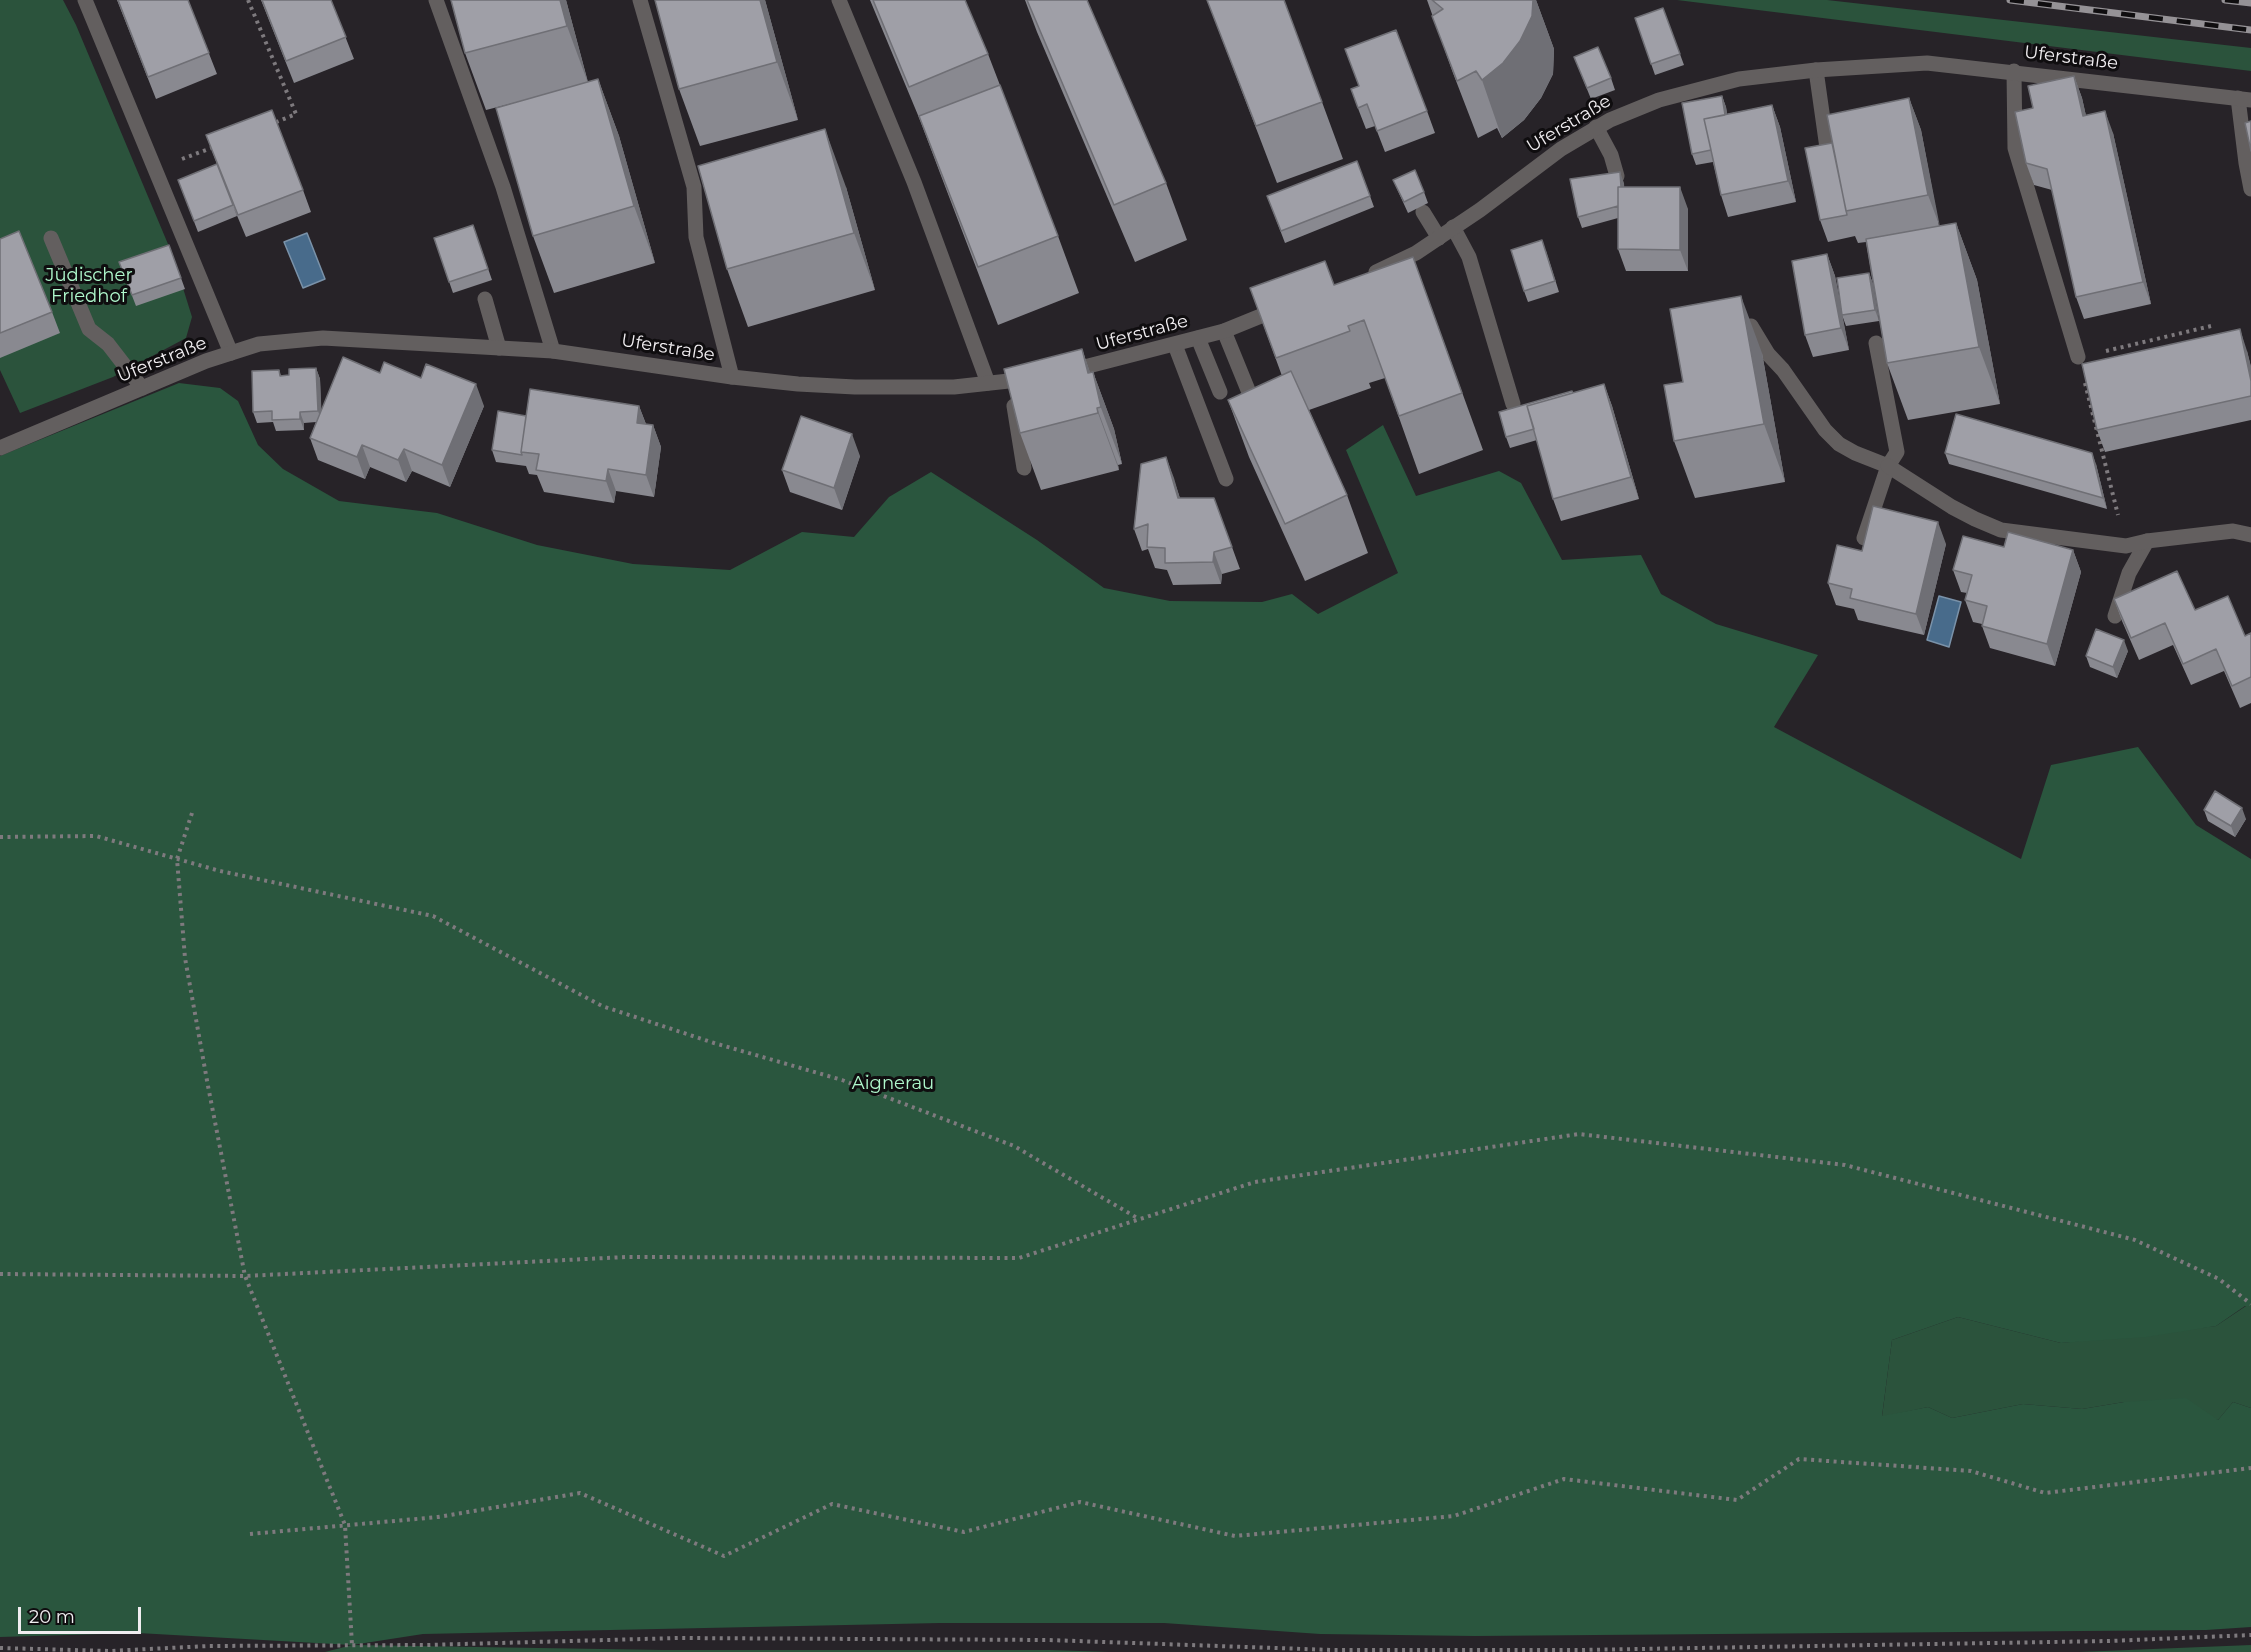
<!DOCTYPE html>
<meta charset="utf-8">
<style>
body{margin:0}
#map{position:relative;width:2251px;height:1652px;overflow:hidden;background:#272328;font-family:Montserrat,sans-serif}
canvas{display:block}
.scale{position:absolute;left:18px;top:1607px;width:123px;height:27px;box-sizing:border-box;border:3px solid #f0edf0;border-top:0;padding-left:8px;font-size:18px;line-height:21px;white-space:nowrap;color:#f0edf0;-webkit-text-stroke:4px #0f0d0f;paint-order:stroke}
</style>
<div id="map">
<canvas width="2251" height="1652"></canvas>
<div class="scale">20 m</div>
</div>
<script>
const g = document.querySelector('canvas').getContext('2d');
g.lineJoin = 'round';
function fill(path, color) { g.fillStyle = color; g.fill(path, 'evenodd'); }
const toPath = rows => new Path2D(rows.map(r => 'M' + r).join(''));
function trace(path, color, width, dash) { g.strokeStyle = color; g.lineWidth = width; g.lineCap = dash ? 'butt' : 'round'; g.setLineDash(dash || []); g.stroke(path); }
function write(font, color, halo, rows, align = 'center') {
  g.font = font + ' Montserrat,sans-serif'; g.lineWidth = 6; g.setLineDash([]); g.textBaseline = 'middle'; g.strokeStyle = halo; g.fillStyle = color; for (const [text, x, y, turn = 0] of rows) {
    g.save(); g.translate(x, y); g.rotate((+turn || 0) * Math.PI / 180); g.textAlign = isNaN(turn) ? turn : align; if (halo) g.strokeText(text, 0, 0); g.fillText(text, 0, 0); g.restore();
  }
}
fill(toPath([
 [0,0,63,0,76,25,173,256,192,317,186,338,113,377,20,413,0,370],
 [1677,0,1827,0,2251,48,2251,71],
 [2246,1306,2251,1306,2251,1408,2233,1402,2218,1420,2124,1402,2082,1409,2023,1404,1952,1418,1928,1407,1882,1417,1892,1340,1958,1317,2061,1343,2216,1326],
 [352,1645,664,1650,1050,1650,1109,1652,325,1652],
 [2251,1645,2251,1652,2079,1652]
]), '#2b533c');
fill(toPath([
 [179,383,220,388,238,401,258,445,283,469,339,501,437,513,537,545,633,564,730,570,802,532,854,537,889,497,931,472,1037,540,1104,588,1170,601,1262,602,1292,594,1318,614,1398,573,1346,450,1383,425,1416,496,1499,471,1521,483,1562,560,1641,555,1661,594,1716,624,1818,655,1774,727,2021,859,2051,765,2138,747,2196,825,2251,859,2251,1306,2245,1306,2216,1326,2146,1337,2061,1343,1958,1317,1892,1340,1882,1416,1928,1407,1952,1418,2023,1404,2082,1409,2124,1402,2186,1398,2218,1420,2233,1402,2251,1408,2251,1627,2206,1630,1475,1636,1320,1634,1164,1623,940,1623,423,1634,352,1645,138,1633,0,1637,0,456]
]), '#2a563e');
const water = toPath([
 [307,233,325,279,303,288,284,242,307,233],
 [1939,596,1961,602,1949,647,1927,640,1939,596]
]);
fill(water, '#486b8b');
trace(water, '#7a92a9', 1.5);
trace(toPath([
 [248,0,296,114,274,123],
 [182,159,214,147],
 [2106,351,2211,326],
 [2085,383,2118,515],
 [192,813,177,859,185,958,208,1086,245,1276,345,1525,352,1645],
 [0,837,96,836,220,871,433,916,602,1006,714,1043,842,1080,1014,1146,1139,1219],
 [0,1274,245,1276,626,1257,1019,1258,1255,1182,1579,1134,1845,1165,2135,1240,2219,1279,2251,1304],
 [250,1534,438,1517,580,1493,724,1556,832,1504,964,1532,1080,1502,1235,1536,1454,1516,1564,1479,1737,1500,1799,1459,1971,1471,2045,1493,2251,1468],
 [0,1648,110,1651,208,1646,426,1645,678,1638,1048,1640,1332,1650,1579,1650,2109,1641,2251,1635]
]), '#7e7a7e', 4, [3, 4.5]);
trace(toPath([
 [85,0,231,353],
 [436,0,503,187,553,351],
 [640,0,694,187,696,237,732,377],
 [839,0,914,182,988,383],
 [1816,70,1827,148],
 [2014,71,2015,148,2078,357],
 [2238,98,2246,163,2251,189],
 [1596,127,1611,155,1617,176],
 [1423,212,1439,238],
 [1453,227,1469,257,1513,404],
 [51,238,89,329,108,344,142,388],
 [485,299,499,348],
 [1737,328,1751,326,1768,354,1783,370,1825,430,1839,444,1855,453,1888,466],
 [1224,331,1248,390],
 [1198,338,1220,392],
 [1175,345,1226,479],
 [1014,406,1024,468],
 [1864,538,1888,466,1897,452,1876,343],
 [2115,616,2129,573,2147,541]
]), '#635f5f', 15);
trace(toPath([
 [1376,272,1416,253,1480,210,1561,149,1610,120,1659,100,1739,79,1816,70,1927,63,2251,100],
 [1069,371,1224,331,1278,309],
 [0,448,206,361,259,344,323,338,553,351,732,377,798,384,855,387,954,387,1027,379],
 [1888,466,1952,507,1975,519,2001,530,2126,546,2147,541,2233,531,2251,535]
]), '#635f5f', 15);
const rail = toPath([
 [2010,0,2251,30],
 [2225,0,2251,3]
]);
trace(rail, '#959296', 7);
trace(rail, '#0f0d0f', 4.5, [14]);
fill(toPath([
 [117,0,188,0,217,74,156,99],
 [261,0,331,0,354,59,294,83],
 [566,0,588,82,598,79,619,136,655,263,554,293,533,236,533,98,486,110,465,53],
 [765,0,798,120,700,146,679,89],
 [870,0,965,0,988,54,1058,236,1079,293,998,325,940,173,920,120],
 [1025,0,1027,0,1166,183,1187,240,1135,262,1037,32],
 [1207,0,1322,102,1343,159,1277,183],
 [1427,0,1536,0,1554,49,1553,74,1541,98,1524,120,1502,138,1497,128,1478,138,1453,73],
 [1663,8,1684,65,1655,75,1635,18],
 [1345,49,1427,111,1435,133,1385,152,1375,126,1366,129,1359,111,1351,89,1359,86],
 [1574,57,1611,78,1615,90,1591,99],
 [2074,76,2082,98,2086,116,2113,133,2151,304,2084,319,2076,297,2052,190,2034,185,2026,163],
 [1722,96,1726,107,1727,114,1772,105,1780,127,1796,202,1728,217,1721,195,1713,162,1696,165,1692,154],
 [1909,98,1921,130,1939,226,1956,223,1977,280,2000,404,1908,420,1887,363,1866,242,1858,243,1855,236,1828,242,1820,220,1832,143],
 [206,135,303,190,311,212,246,237,233,206,237,216,198,232,178,180,217,164],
 [1393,180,1424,192,1428,203,1408,213],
 [1624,183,1624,187,1688,209,1688,271,1626,271,1618,249,1618,218,1582,228,1578,217],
 [846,187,875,290,748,327,727,269],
 [1267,196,1370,196,1374,207,1285,243],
 [473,225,492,280,453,293,434,238],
 [0,239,52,312,60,333,0,358],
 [169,245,185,289,136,306,119,262],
 [1546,251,1559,292,1528,302,1524,291],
 [1827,254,1835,276,1842,312,1869,273,1873,284,1879,321,1846,326,1842,315,1849,350,1813,357,1805,335],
 [1413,257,1483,450,1419,474,1385,378,1369,383,1371,388,1309,410,1347,495,1368,553,1305,581,1249,457,1228,400,1282,376,1250,288,1334,285],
 [1082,349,1090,373,1093,372,1114,429,1122,464,1118,465,1119,470,1041,490,1020,433],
 [2247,351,2251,367,2251,420,2105,452,2097,430],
 [1762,353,1785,482,1695,498,1674,441,1683,382],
 [316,368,320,379,321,410,380,373,484,406,450,487,412,471,406,482,370,467,365,479,318,460,310,438,316,422,304,423,304,430,276,431,273,422,257,423,253,412,279,370,281,376,289,375],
 [1604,384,1612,406,1639,499,1561,521,1553,499,1537,440,1510,448,1506,437,1573,393],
 [639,406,646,424,653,425,661,447,654,497,616,491,614,503,544,492,537,475,529,474,526,466,496,462,492,450,526,416],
 [1945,453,2096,464,2107,509,1949,464],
 [860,456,842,510,790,492,782,470],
 [1166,457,1180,498,1232,547,1240,569,1222,574,1221,584,1173,585,1167,570,1155,568,1148,549,1142,551,1134,529],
 [1946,544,1924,635,1858,620,1854,609,1836,605,1828,583,1862,551],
 [2004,547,2073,550,2081,572,2055,666,1990,648,1982,626,1982,624,1973,622,1965,600,1967,593,1961,592,1953,570],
 [2114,599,2195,610,2245,636,2251,633,2251,703,2240,708,2224,671,2191,685,2173,645,2139,660,2122,621],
 [2128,651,2117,678,2090,667,2086,656],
 [2204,810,2246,819,2235,837,2208,821]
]), '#898990');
fill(toPath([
 [560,0,566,0,588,83,567,26],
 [760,0,765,0,798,120,777,62],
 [1533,0,1536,0,1554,49,1553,74,1541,98,1524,120,1502,138,1482,80],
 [2074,76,2082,98,2091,138,2083,116],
 [598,79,619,136,655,263,634,206],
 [1722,96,1726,107,1731,137,1727,126],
 [1909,98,1921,130,1940,227,1928,195],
 [1772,105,1780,127,1796,202,1788,181],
 [2105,111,2113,133,2151,304,2143,282],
 [825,129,846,187,875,290,854,233],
 [1620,172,1624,183,1626,216,1622,205],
 [1680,187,1688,209,1688,271,1680,250],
 [1956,223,1977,280,2000,404,1979,347],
 [1827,254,1835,276,1849,350,1841,328],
 [1869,273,1873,284,1879,321,1875,310],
 [1741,296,1762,353,1785,482,1764,424],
 [2240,329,2247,351,2251,367,2251,381],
 [1082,349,1098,395,1093,372,1114,429,1122,464,1088,373],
 [316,368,320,379,322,422,318,411],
 [476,384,484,406,450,487,442,465],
 [1604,384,1612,406,1639,499,1631,477],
 [639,406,647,427,637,423],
 [1097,408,1118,465,1119,470,1098,413],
 [300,412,304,423,304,430,300,419],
 [653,425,661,447,654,497,646,475],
 [852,434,860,456,842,510,834,488],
 [362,445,370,467,365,479,357,457],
 [404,449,412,471,406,482,398,460],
 [2092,453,2096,464,2107,509,2103,498],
 [1166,457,1174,478,1186,520,1178,498],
 [608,469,616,491,614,503,606,481],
 [1938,522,1946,544,1924,635,1916,614],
 [2073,550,2081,572,2055,666,2047,644],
 [1214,552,1222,574,1221,584,1213,562],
 [2124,640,2128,651,2117,678,2113,667],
 [2242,808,2246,819,2235,837,2231,826]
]), '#6f6f75');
const building = toPath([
 [118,0,188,0,209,53,148,77,118,0],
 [262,0,331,0,346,37,286,61,262,0],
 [451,0,560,0,567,26,465,53,451,0],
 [655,0,760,0,777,62,679,89,655,0],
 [873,0,965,0,988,54,909,87,873,0],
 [1027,0,1087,0,1166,183,1114,205,1027,0],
 [1207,0,1284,0,1322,102,1256,126,1207,0],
 [1432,0,1533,0,1532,16,1520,41,1503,63,1482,80,1476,71,1457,81,1432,16,1443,9,1432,0],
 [1663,8,1680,54,1651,64,1635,18,1663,8],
 [1396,30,1427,111,1377,131,1367,104,1358,108,1351,89,1359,86,1345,49,1396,30],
 [1598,47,1611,78,1587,88,1574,57,1598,47],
 [2074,76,2083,116,2105,111,2143,282,2076,297,2047,169,2026,163,2015,112,2033,108,2028,86,2074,76],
 [598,79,634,206,533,236,496,108,598,79],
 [1000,85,1058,236,978,267,919,116,1000,85],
 [1722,96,1725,115,1704,119,1711,150,1692,154,1682,103,1722,96],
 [1909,98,1928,195,1846,211,1827,115,1909,98],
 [1772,105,1788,181,1721,195,1704,119,1772,105],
 [272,110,303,190,238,215,206,135,272,110],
 [2251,121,2251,151,2245,123,2251,121],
 [825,129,854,233,727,269,698,166,825,129],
 [1832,143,1847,215,1820,220,1805,148,1832,143],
 [1357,161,1370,196,1281,231,1267,196,1357,161],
 [217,164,233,205,194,221,178,180,217,164],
 [1415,170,1424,192,1404,202,1393,180,1415,170],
 [1620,172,1621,187,1618,187,1618,206,1578,217,1570,179,1620,172],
 [1618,187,1680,187,1680,250,1618,249,1618,187],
 [1956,223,1979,347,1887,363,1866,239,1956,223],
 [473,225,488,269,449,282,434,238,473,225],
 [19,231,52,312,0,333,0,239,19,231],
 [1542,240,1555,281,1524,291,1511,250,1542,240],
 [169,245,181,278,132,295,119,262,169,245],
 [1827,254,1841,328,1805,335,1792,261,1827,254],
 [1413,257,1462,393,1399,416,1364,320,1348,326,1350,331,1276,358,1250,288,1325,261,1334,285,1413,257],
 [1869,273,1875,310,1842,315,1837,278,1869,273],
 [1741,296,1764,424,1674,441,1664,385,1683,382,1670,309,1741,296],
 [2240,329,2251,381,2251,396,2097,430,2082,364,2240,329],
 [1082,349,1088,373,1093,372,1101,407,1097,408,1098,413,1020,433,1004,369,1082,349],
 [343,357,380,373,384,362,421,378,426,364,476,384,442,465,404,449,398,460,362,445,357,457,310,438,343,357],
 [316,368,318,411,300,412,300,419,272,420,272,411,253,412,252,371,279,370,280,376,289,375,289,369,316,368],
 [1291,371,1347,495,1285,524,1228,400,1291,371],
 [1604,384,1631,477,1553,499,1527,406,1604,384],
 [530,389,639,406,637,423,653,425,646,475,608,469,606,481,536,470,539,454,521,452,530,389],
 [1572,391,1573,393,1527,406,1534,429,1506,437,1499,412,1572,391],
 [498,411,526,416,521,452,522,455,492,450,498,411],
 [1956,414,2092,453,2103,498,1945,453,1956,414],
 [801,416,852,434,834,488,782,470,801,416],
 [1166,457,1178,498,1214,498,1232,547,1214,552,1213,562,1165,563,1165,548,1147,547,1148,524,1134,529,1141,464,1166,457],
 [1873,506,1938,522,1916,614,1850,598,1852,589,1828,583,1837,545,1862,551,1873,506],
 [2008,532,2073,550,2047,644,1982,626,1987,606,1965,600,1972,575,1953,570,1963,536,2004,547,2008,532],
 [2177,571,2195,610,2228,596,2245,636,2251,633,2251,677,2232,686,2216,649,2183,664,2165,623,2131,638,2114,599,2177,571],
 [2096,629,2124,640,2113,667,2086,656,2096,629],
 [2215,791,2242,808,2231,826,2204,810,2215,791]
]);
fill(building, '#9f9fa7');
trace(building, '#6f6f75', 1.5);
write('18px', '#f0edf0', '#0f0d0f', [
 ["Uferstraße",2071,58,7],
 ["Uferstraße",1569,124,-31],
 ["Uferstraße",1142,333,-15],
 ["Uferstraße",668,348,9],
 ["Uferstraße",162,360,-22]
]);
write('18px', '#aff8cc', '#0f0d0f', [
 ["Jüdischer",89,276],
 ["Friedhof",89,297],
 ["Aignerau",893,1084]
]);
</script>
